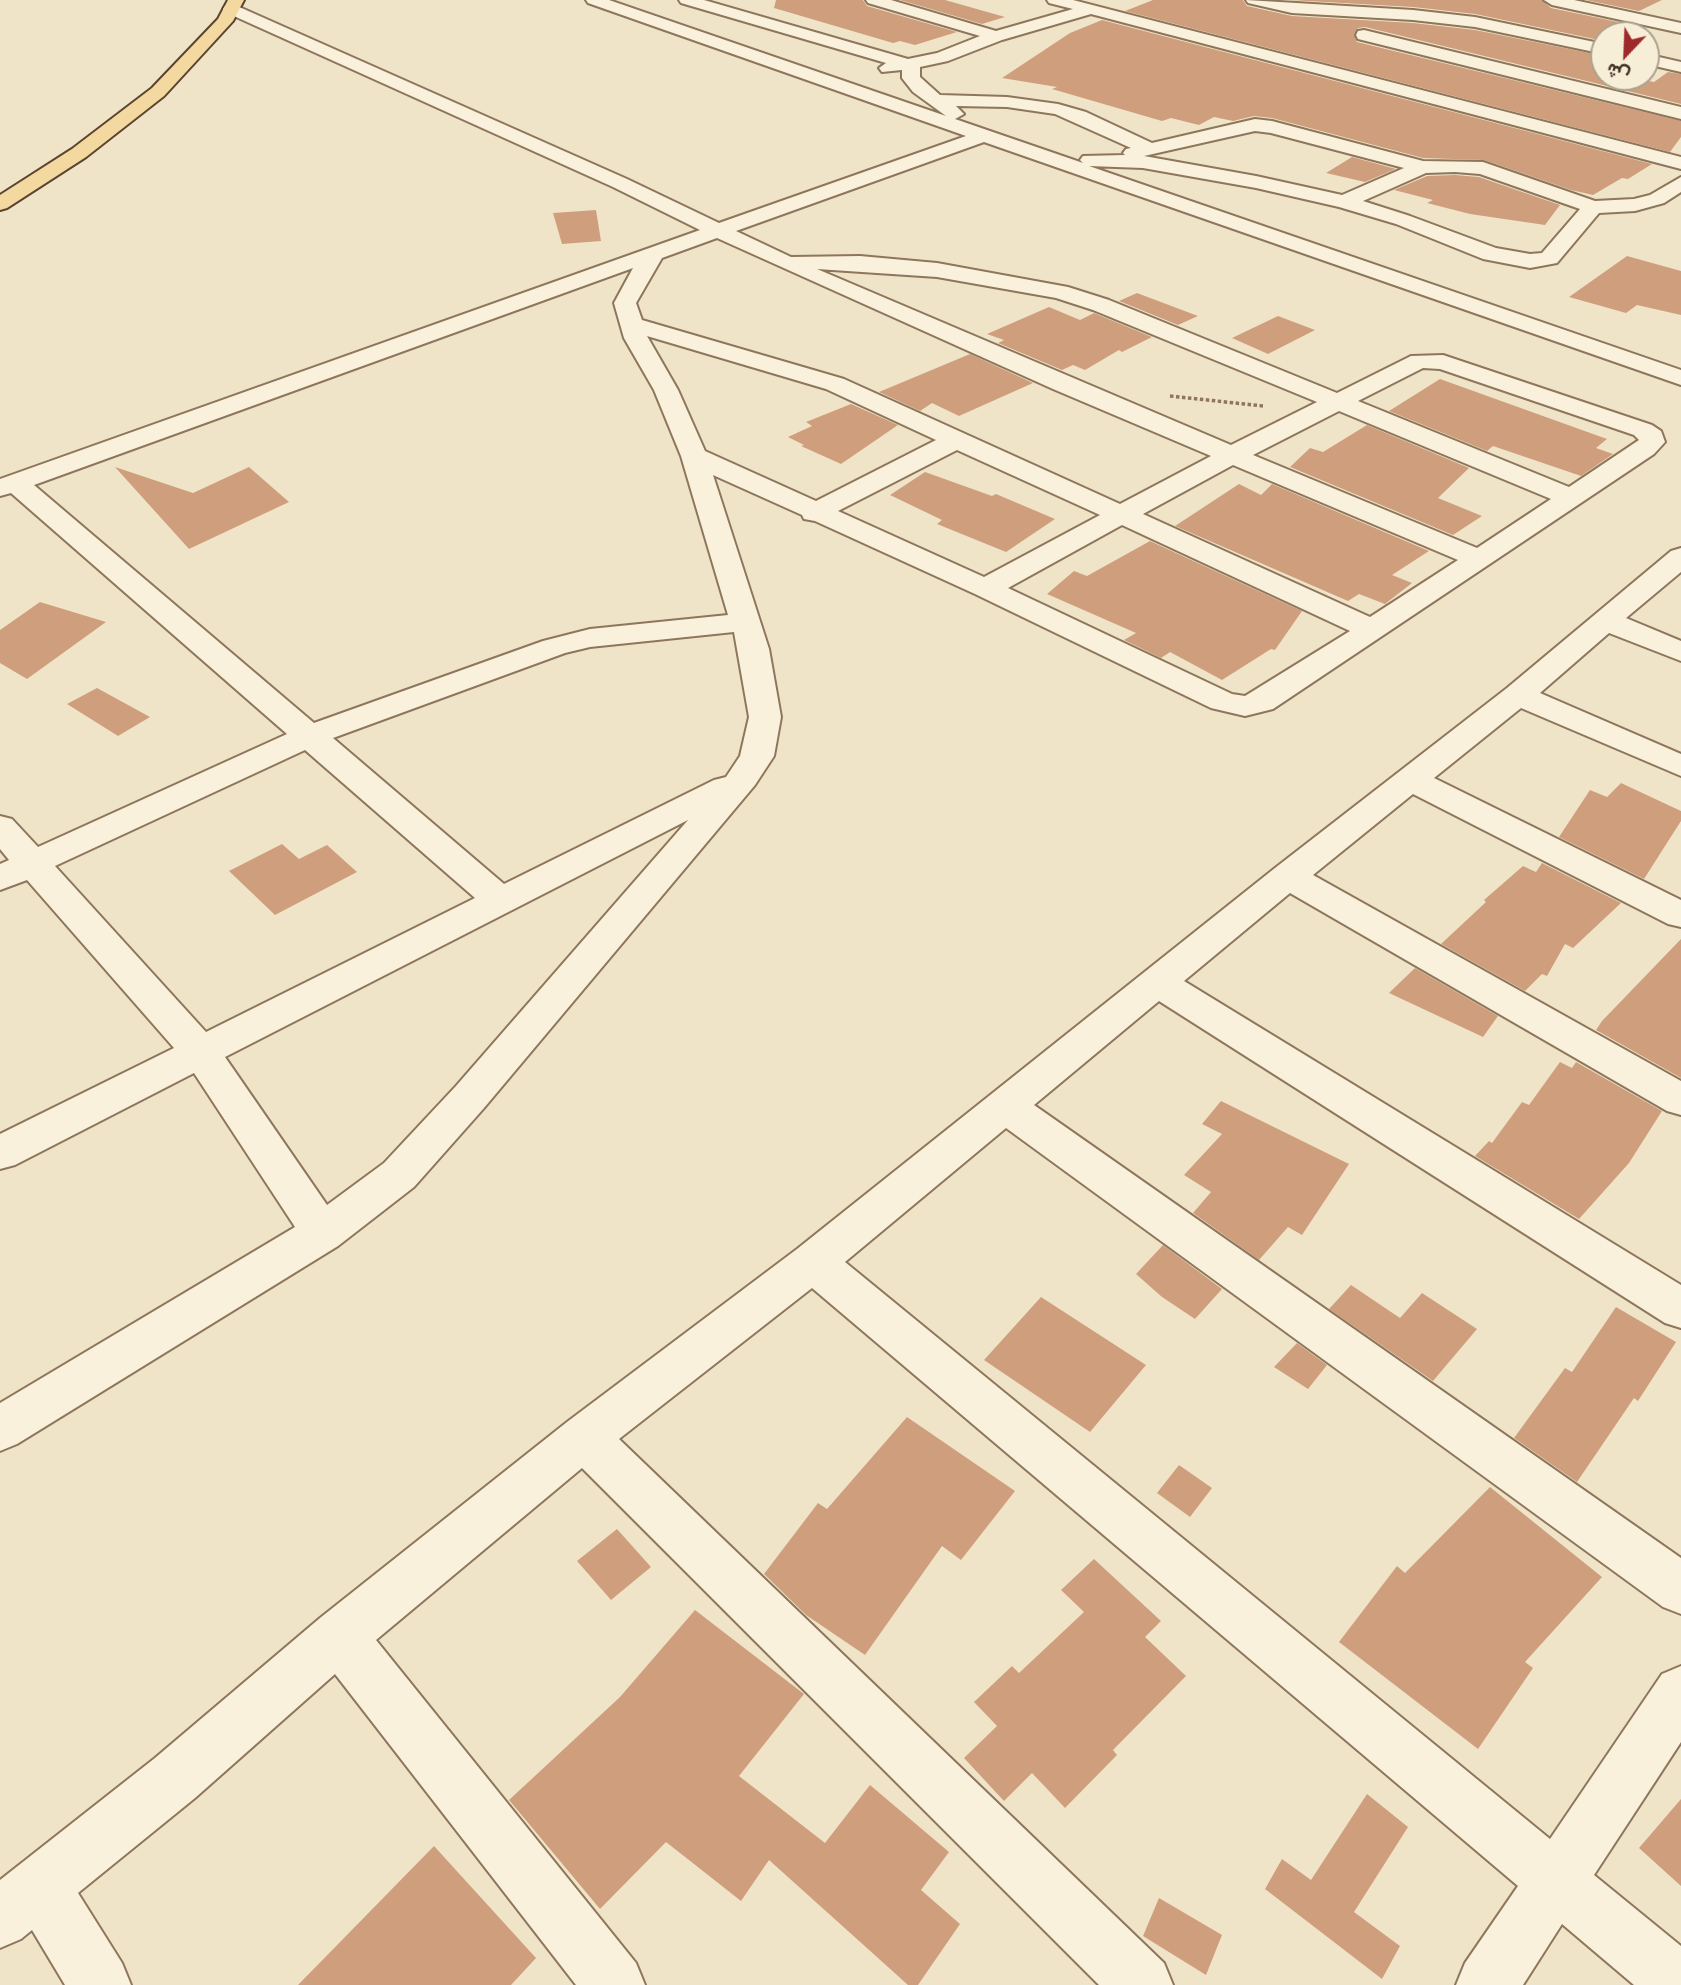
<!DOCTYPE html>
<meta charset="utf-8">
<style>
body{margin:0}
#map{position:relative;width:1681px;height:1985px;overflow:hidden;background:#f0e4c8;font-family:"Noto Serif",Vazirmatn,serif}
canvas{display:block}
.north{position:absolute;left:1590px;top:21px;width:70px;height:70px;box-sizing:border-box;background:#f7eed8;border:2px solid #ada18e;border-radius:50%;rotate:203deg;font-size:19px;font-weight:700;line-height:28px;text-align:center;color:#3d2e20}
.north::after{content:'';display:block;margin:auto;width:24px;height:32px;background:#9e2a2b;clip-path:polygon(50% 0,100% 100%,50% 72%,0 100%)}
</style>
<div id="map">
<canvas width="1681" height="1985"></canvas>
<div class="north">ش</div>
</div>
<script>
const g = document.querySelector('canvas').getContext('2d');
g.lineJoin = 'round';
function fill(path, color) { g.fillStyle = color; g.fill(path, 'evenodd'); }
const toPath = rows => new Path2D(rows.map(r => 'M' + r).join(''));
function trace(path, color, width, dash) { g.strokeStyle = color; g.lineWidth = width; g.lineCap = dash ? 'butt' : 'round'; g.setLineDash(dash || []); g.stroke(path); }
fill(toPath([
 [776,0,863,0,867,6,957,32,915,45,900,41,893,43,774,8],
 [900,0,945,0,1005,17,982,24],
 [1153,0,1243,0,1247,6,1292,16,1413,23,1475,30,1604,56,1604,77,1628,77,1654,82,1668,72,1681,74,1681,104,1365,27,1358,28,1354,34,1357,42,1681,121,1681,137,1670,152,1125,11],
 [1290,0,1542,0,1551,8,1618,22,1604,29,1604,41,1475,14,1413,7],
 [1586,0,1662,0,1639,11],
 [1102,20,1652,164,1628,179,1622,178,1593,195,1571,190,1484,160,1423,158,1272,118,1254,116,1233,121,1214,117,1199,125,1171,118,1162,121,1052,89,1057,87,1002,78,1070,33],
 [1352,157,1396,169,1365,182,1326,173],
 [1455,175,1479,177,1560,205,1545,225,1470,214,1427,203,1433,200,1394,190,1427,176],
 [596,210,601,241,562,244,553,213],
 [1627,256,1681,271,1681,315,1637,305,1626,313,1569,297],
 [1137,293,1198,316,1178,325,1119,301],
 [1049,307,1080,320,1094,313,1152,337,1122,352,1119,350,1085,370,1073,365,1062,370,998,343,1004,340,987,334],
 [1278,316,1315,330,1268,354,1232,338],
 [970,354,1033,383,959,416,932,403,920,411,879,392],
 [1440,379,1607,439,1596,448,1613,454,1581,476,1493,446,1487,451,1389,411],
 [851,404,898,425,841,464,801,446,804,445,788,437,812,426,806,422],
 [1367,425,1469,468,1438,498,1482,516,1453,535,1290,467,1310,448,1323,452],
 [115,467,193,493,249,467,289,502,189,549],
 [925,472,992,496,996,494,1055,519,1006,552,937,524,942,520,890,495],
 [1239,484,1261,495,1272,484,1429,551,1392,575,1412,583,1385,604,1359,594,1348,601,1175,526],
 [1150,541,1302,611,1275,650,1271,649,1222,680,1170,652,1161,658,1124,640,1136,633,1047,594,1074,571,1087,576],
 [40,602,106,622,27,679,0,663,0,630],
 [97,688,150,717,118,736,67,704],
 [1621,783,1681,811,1681,821,1644,879,1559,837,1590,790,1607,797],
 [282,844,299,859,327,845,357,872,275,915,229,871],
 [1542,863,1621,903,1573,948,1565,944,1547,976,1542,974,1525,991,1441,944,1486,902,1484,900,1523,866,1536,872],
 [1681,939,1681,1078,1596,1030,1602,1021],
 [1415,968,1498,1016,1483,1037,1389,993],
 [1560,1062,1572,1068,1576,1062,1662,1111,1629,1163,1579,1219,1475,1156,1489,1141,1492,1143,1522,1102,1529,1105],
 [1221,1101,1349,1164,1302,1235,1288,1227,1259,1260,1193,1213,1211,1192,1184,1175,1222,1134,1202,1124],
 [1163,1245,1222,1289,1195,1319,1162,1297,1136,1274],
 [1351,1285,1400,1318,1422,1293,1477,1329,1433,1381,1329,1309],
 [1041,1297,1146,1365,1090,1432,984,1360],
 [1616,1307,1676,1342,1638,1401,1634,1398,1577,1482,1514,1438,1565,1368,1572,1372],
 [1297,1343,1327,1365,1308,1389,1274,1367],
 [907,1417,1015,1491,961,1560,942,1546,865,1655,806,1615,764,1574,818,1503,827,1509],
 [1179,1465,1212,1488,1190,1517,1157,1493],
 [1490,1487,1602,1577,1525,1662,1533,1668,1478,1749,1339,1642,1397,1566,1405,1573],
 [617,1529,651,1567,611,1600,577,1561],
 [1094,1559,1161,1621,1145,1637,1186,1676,1113,1750,1117,1755,1065,1808,1032,1773,1004,1801,964,1758,997,1726,974,1702,1012,1666,1019,1673,1084,1612,1061,1590],
 [695,1610,804,1694,739,1776,825,1843,870,1785,949,1852,921,1890,960,1924,918,1985,908,1985,769,1860,741,1901,666,1842,600,1909,509,1800,620,1697],
 [1367,1794,1408,1827,1354,1912,1400,1946,1382,1979,1265,1889,1282,1859,1311,1880],
 [1681,1799,1681,1886,1639,1848],
 [434,1846,536,1958,511,1985,298,1985],
 [1159,1898,1222,1935,1206,1975,1143,1936]
]), '#cf9f7d');
const minor = toPath([
 [586,0,609,0,946,116,913,92,902,78,902,70,882,72,879,68,886,63,681,3,679,0,704,0,908,59,937,53,980,36,868,3,866,0,891,0,996,31,1073,9,1049,3,1047,0,1073,0,1681,157,1681,169,1091,14,1002,40,948,61,920,67,920,77,940,95,1007,97,1058,104,1086,112,1152,143,1255,119,1272,121,1423,161,1483,162,1595,201,1634,199,1650,195,1681,177,1681,192,1664,203,1635,211,1599,213,1557,263,1530,268,1483,259,1396,224,1339,207,1256,188,1143,168,1089,166,1681,370,1681,385,984,142,736,231,791,257,860,256,937,263,1068,287,1109,300,1337,393,1411,356,1443,355,1652,425,1661,431,1665,442,1654,454,1273,709,1245,716,1211,708,975,594,815,521,804,519,802,515,713,475,769,649,781,717,774,756,755,785,484,1108,414,1187,338,1246,17,1444,0,1451,0,1403,295,1227,194,1073,15,1165,0,1169,0,1134,174,1048,27,880,0,890,0,864,9,860,0,849,0,816,12,819,38,847,287,734,11,493,0,496,0,479,700,230,613,187,225,12,223,9,225,6,237,6,627,179,719,223,966,136,588,3,586,0],
 [956,106,1007,107,1055,114,1131,148,1126,149,1123,153,1125,155,1083,156,1080,160,1083,163,955,119,964,114,956,106],
 [1255,131,1271,133,1404,168,1342,195,1256,176,1144,156,1255,131],
 [1455,172,1480,174,1580,209,1542,253,1530,254,1496,248,1410,216,1363,201,1426,173,1455,172],
 [717,238,1053,389,1211,456,1120,504,844,379,642,320,636,303,662,258,717,238],
 [633,268,614,303,624,338,654,390,681,456,728,615,590,629,543,641,314,723,34,485,633,268],
 [817,269,937,277,1056,298,1093,310,1317,402,1231,445,817,269],
 [647,336,826,389,936,440,816,501,705,451,678,390,647,336],
 [1423,368,1440,369,1634,435,1639,440,1569,487,1358,401,1423,368],
 [1339,411,1551,499,1477,548,1253,455,1339,411],
 [957,450,1100,515,984,577,838,511,957,450],
 [1233,465,1458,560,1370,617,1143,514,1233,465],
 [1122,525,1350,631,1245,696,1232,694,1008,588,1122,525],
 [734,632,749,717,740,756,726,777,714,780,504,884,333,738,565,653,590,647,734,632],
 [305,750,475,898,206,1032,55,866,305,750],
 [688,820,456,1086,384,1163,327,1205,225,1057,688,820],
 [1246,0,1413,10,1475,17,1604,44,1604,54,1475,27,1413,20,1292,13,1248,3,1246,0],
 [1544,0,1574,0,1681,23,1681,33,1552,5,1544,0],
 [1364,30,1681,107,1681,119,1358,39,1356,35,1358,31,1364,30],
 [1646,54,1681,62,1681,72,1646,64,1646,54],
 [1681,548,1681,572,1626,618,1681,641,1681,661,1609,633,1540,693,1681,754,1681,776,1521,708,1434,778,1681,900,1681,927,1668,924,1413,794,1313,875,1681,1081,1681,1115,1667,1111,1290,893,1184,981,1681,1285,1681,1328,1665,1323,1159,1001,1034,1105,1681,1558,1681,1614,1663,1607,1006,1128,845,1262,1550,1839,1662,1674,1681,1666,1681,1742,1594,1875,1681,1946,1681,1985,1634,1985,1562,1924,1523,1985,1456,1985,1465,1963,1518,1886,812,1288,619,1439,1164,1963,1173,1985,1099,1985,582,1468,376,1640,636,1963,645,1985,576,1985,335,1674,195,1798,78,1893,122,1963,131,1985,65,1985,32,1930,21,1939,0,1948,0,1880,155,1758,320,1618,567,1422,797,1249,1275,868,1507,688,1671,551,1681,548]
]);
const major = toPath([
 [228,0,244,0,233,21,164,96,86,157,7,208,0,210,0,195,72,149,152,88,218,19,228,0]
]);
trace(minor, '#8d765c', 4);
trace(major, '#5b4430', 4);
trace(toPath([
 [1170,396,1263,406]
]), '#8d765c', 3.5, [3.5, 2.5]);
fill(minor, '#faf1dc');
fill(major, '#f3d9a0');
</script>
